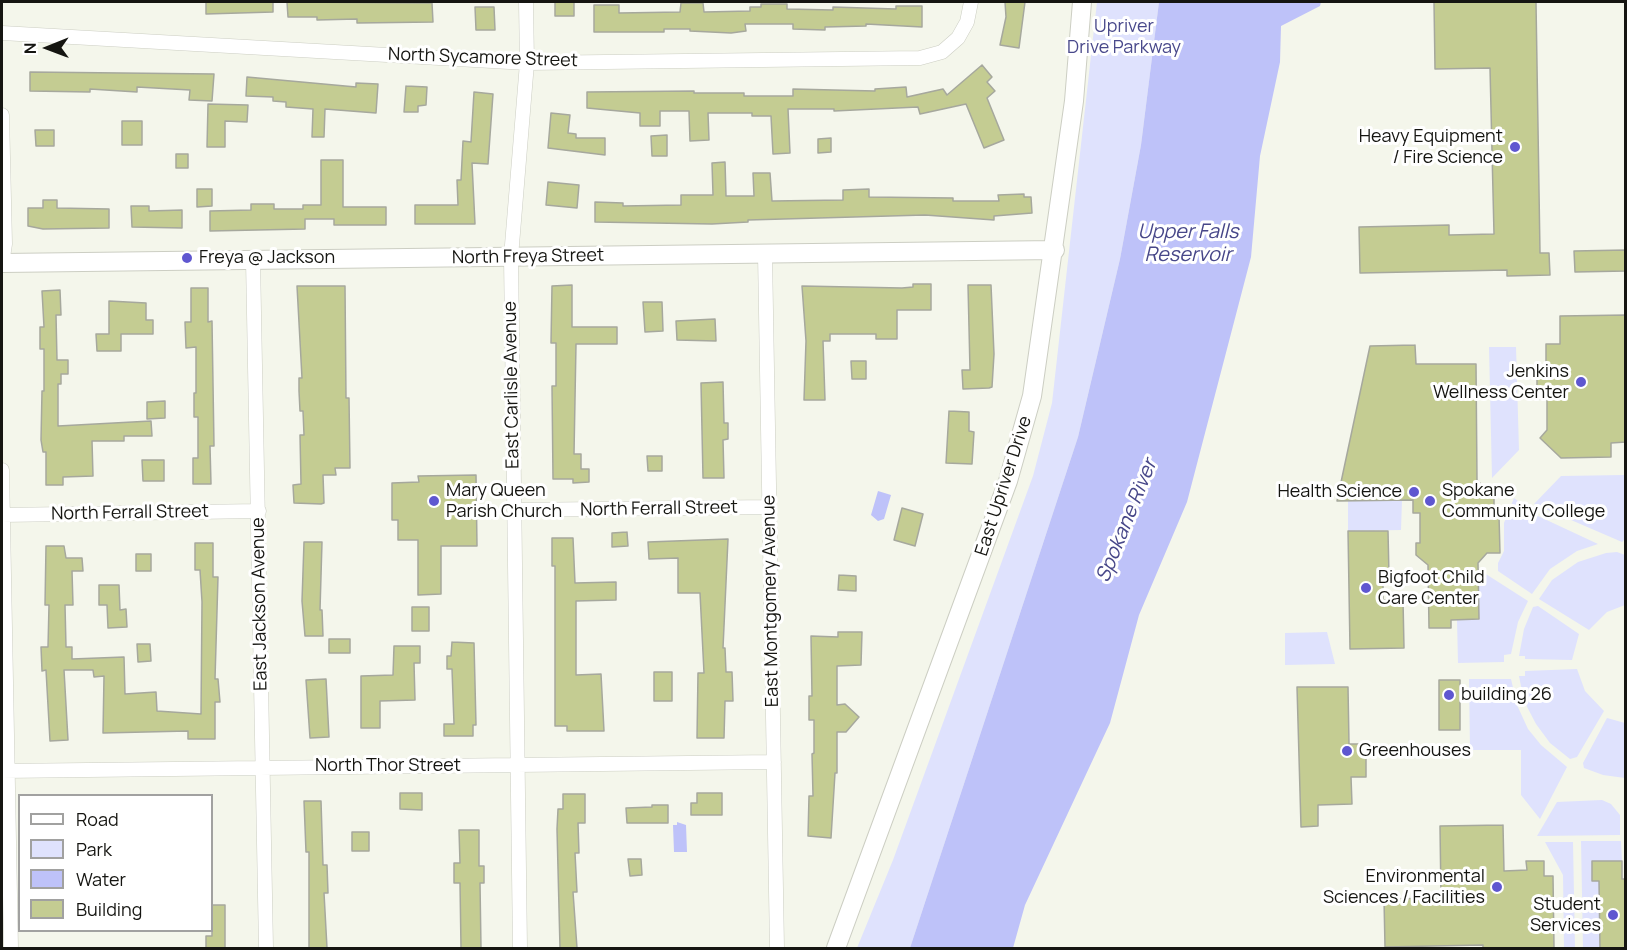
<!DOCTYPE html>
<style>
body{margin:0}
#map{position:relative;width:1627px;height:950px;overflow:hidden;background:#f4f6eb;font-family:Manrope,sans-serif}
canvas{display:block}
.frame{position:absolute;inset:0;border:3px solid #151511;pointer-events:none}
.legend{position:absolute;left:18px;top:794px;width:195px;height:138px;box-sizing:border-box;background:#fff;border:2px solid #a1a1a0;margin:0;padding:8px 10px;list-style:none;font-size:18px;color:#151511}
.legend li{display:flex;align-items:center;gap:12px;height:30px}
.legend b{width:30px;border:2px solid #a1a1a0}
.north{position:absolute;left:18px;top:18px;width:60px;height:60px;-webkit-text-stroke:4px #fff;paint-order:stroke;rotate:269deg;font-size:16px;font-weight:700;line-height:24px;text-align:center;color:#151511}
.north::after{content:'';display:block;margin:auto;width:21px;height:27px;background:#151511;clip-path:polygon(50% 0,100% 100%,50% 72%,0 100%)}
</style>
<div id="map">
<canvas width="1627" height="950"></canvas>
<div class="frame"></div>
<ul class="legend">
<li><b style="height:8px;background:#fff"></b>Road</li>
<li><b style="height:16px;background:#dfe2fd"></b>Park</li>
<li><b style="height:16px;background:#bec2f9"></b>Water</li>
<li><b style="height:16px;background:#c4cc92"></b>Building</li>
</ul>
<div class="north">N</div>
</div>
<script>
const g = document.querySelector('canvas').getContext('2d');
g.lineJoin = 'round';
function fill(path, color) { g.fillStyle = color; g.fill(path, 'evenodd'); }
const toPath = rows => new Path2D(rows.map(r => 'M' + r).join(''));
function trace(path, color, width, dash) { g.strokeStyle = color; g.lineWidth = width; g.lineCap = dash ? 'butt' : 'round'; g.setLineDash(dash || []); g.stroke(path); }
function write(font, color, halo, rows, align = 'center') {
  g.font = font + ' Manrope,sans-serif'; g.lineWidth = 6; g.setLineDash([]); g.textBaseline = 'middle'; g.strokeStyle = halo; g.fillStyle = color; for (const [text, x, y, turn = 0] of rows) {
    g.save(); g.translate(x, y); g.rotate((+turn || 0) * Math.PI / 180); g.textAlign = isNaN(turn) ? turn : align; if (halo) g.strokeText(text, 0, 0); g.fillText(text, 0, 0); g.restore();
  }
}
fill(toPath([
 [1097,2,1159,2,1141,145,1120,259,1078,437,910,948,857,948,893,860,1033,476,1052,403],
 [1489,347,1516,347,1519,450,1492,478],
 [1624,475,1625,539,1622,542,1534,504,1561,476],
 [1514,498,1538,516,1598,544,1577,551,1550,569,1532,594,1498,571,1498,563,1504,551,1504,523],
 [1402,500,1401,530,1348,531,1348,501],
 [1617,552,1625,555,1625,605,1607,612,1589,630,1539,599,1552,580,1578,562,1606,553],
 [1478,569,1528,601,1518,622,1511,654,1504,655,1504,662,1458,663,1457,620,1479,619],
 [1538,606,1579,634,1572,660,1525,659,1525,656,1519,656,1524,629,1533,607],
 [1327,632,1335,664,1285,665,1285,633],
 [1577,669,1585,691,1604,711,1577,757,1570,759,1550,743,1536,724,1524,701,1519,676,1525,676,1525,671],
 [1469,679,1511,679,1517,705,1528,729,1541,745,1567,767,1540,819,1521,795,1521,750,1470,750],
 [1607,718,1625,723,1625,778,1603,775,1584,768,1583,763],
 [1602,800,1611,804,1620,815,1620,835,1537,836,1557,802],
 [1581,841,1621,841,1622,861,1593,861,1599,881,1600,948,1583,948],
 [1545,842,1573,842,1575,948,1564,948,1563,875]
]), '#dfe2fd');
fill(toPath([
 [1159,2,1321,2,1320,6,1281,26,1280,62,1260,156,1251,257,1187,502,1139,615,1110,723,1025,905,1013,948,910,948,1078,437,1120,259,1141,145],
 [878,491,891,495,884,519,878,521,871,515],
 [677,822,686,825,687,852,674,852,673,825,677,825]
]), '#bec2f9');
const building = toPath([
 [206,2,273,2,273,12,206,14,206,2],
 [287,2,432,3,433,22,357,23,357,19,317,20,317,17,288,17,287,2],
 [555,2,574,2,574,16,555,16,555,2],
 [1005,2,1025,2,1019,48,1000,45,1006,17,1005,2],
 [1434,2,1536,2,1540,253,1549,253,1550,275,1507,276,1507,270,1360,273,1359,227,1449,225,1449,235,1494,234,1490,68,1435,69,1434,2],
 [681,3,703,3,704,12,750,11,750,7,761,7,761,4,787,4,787,9,833,10,833,7,896,9,896,6,922,6,922,27,866,24,866,26,825,27,825,30,793,29,793,24,745,24,746,31,731,33,690,31,690,29,664,29,664,32,594,32,594,5,619,5,619,13,680,12,681,3],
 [475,7,494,7,495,30,476,30,475,7],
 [982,65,992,77,987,82,995,91,987,98,1004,140,984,148,966,104,920,114,918,107,834,111,834,109,788,109,790,153,773,154,771,116,752,116,752,113,708,113,709,140,690,141,689,111,660,111,660,126,640,126,640,113,587,108,587,92,694,91,694,93,744,93,744,96,793,96,793,89,875,91,875,89,906,87,907,97,943,89,947,95,982,65],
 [30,72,214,74,212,101,189,100,190,90,137,87,137,92,90,89,90,92,30,91,30,72],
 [247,77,356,87,356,83,378,84,376,113,325,109,324,137,312,137,313,109,286,107,286,102,273,101,273,97,246,96,247,77],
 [406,86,427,87,426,105,418,106,418,112,404,112,406,86],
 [474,92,493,94,488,164,472,163,475,224,415,224,415,205,458,205,457,180,461,180,463,141,471,142,474,92],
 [208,104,248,105,247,122,225,121,225,147,207,147,208,104],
 [551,113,570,115,568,133,576,134,576,138,605,138,605,155,548,148,551,113],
 [122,121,142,121,142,145,122,145,122,121],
 [35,130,54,130,54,146,36,146,35,130],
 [667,135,667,156,652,156,651,136,667,135],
 [831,138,831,152,818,153,818,139,831,138],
 [176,154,188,154,188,168,176,168,176,154],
 [321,160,343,160,343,207,386,207,386,225,334,225,334,219,305,219,305,229,210,231,210,211,251,210,251,204,274,204,274,209,303,209,303,205,321,205,321,160],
 [725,162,726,196,754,196,753,173,770,173,772,201,843,200,843,190,869,189,869,197,953,198,953,201,999,201,998,195,1024,194,1024,197,1031,197,1032,213,994,216,994,220,925,215,748,220,748,222,712,224,595,222,595,202,623,203,623,206,681,205,681,195,713,195,712,163,725,162],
 [548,182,579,185,577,208,546,205,548,182],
 [197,189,212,189,212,206,197,207,197,189],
 [43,200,57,200,57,208,109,209,109,228,43,229,28,226,28,208,43,208,43,200],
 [131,206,149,206,149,211,182,210,182,228,132,227,131,206],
 [1626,250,1626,271,1575,272,1574,251,1626,250],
 [913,284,931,284,931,310,897,310,897,339,876,339,876,334,830,334,830,341,823,341,825,400,804,400,806,341,802,286,902,288,913,287,913,284],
 [572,285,572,327,617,327,617,344,576,344,574,454,581,454,581,469,589,469,589,482,573,483,573,479,553,479,552,386,556,386,556,343,551,343,552,286,572,285],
 [968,285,991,285,994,354,992,387,989,388,963,389,962,370,970,370,968,285],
 [297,286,345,286,346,398,349,398,350,468,335,468,336,475,323,475,324,503,321,504,294,503,293,485,301,484,300,435,304,435,303,411,300,411,299,391,299,378,302,378,297,286],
 [191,288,208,288,208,322,212,321,214,446,210,446,211,484,193,484,193,458,198,458,198,417,194,417,194,393,196,393,196,347,186,348,185,322,191,322,191,288],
 [60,290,61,315,56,315,57,360,68,360,68,374,61,374,61,384,58,384,58,426,151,421,152,436,124,436,124,441,92,441,93,476,63,477,63,485,46,485,46,452,43,452,41,440,42,391,44,391,44,349,40,349,40,327,44,327,42,291,60,290],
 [109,301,146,303,146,320,153,320,153,334,121,334,121,351,97,351,96,334,109,334,109,301],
 [643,302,662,302,663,331,645,332,643,302],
 [1626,315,1626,442,1611,443,1611,457,1561,458,1540,438,1547,430,1547,399,1537,399,1537,366,1546,366,1546,344,1560,344,1560,316,1626,315],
 [715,319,716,341,677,340,676,321,715,319],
 [1415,345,1416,364,1476,364,1477,480,1494,498,1494,516,1499,516,1500,553,1487,553,1478,563,1479,619,1451,620,1451,628,1429,628,1428,565,1416,555,1416,543,1420,543,1420,513,1413,513,1413,500,1337,501,1370,346,1415,345],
 [851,361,866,361,866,379,852,379,851,361],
 [723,382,724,423,728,423,728,439,723,440,724,478,703,478,701,383,723,382],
 [165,401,165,418,147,419,147,402,165,401],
 [949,411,969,412,969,431,974,432,972,464,946,463,949,411],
 [647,456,662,456,662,471,648,471,647,456],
 [142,460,164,460,164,481,143,481,142,460],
 [476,475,477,546,441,546,441,594,418,595,418,540,398,540,398,520,392,520,392,483,419,482,418,476,476,475],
 [902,508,923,514,915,546,894,540,902,508],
 [1348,531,1388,531,1389,576,1383,576,1383,600,1403,600,1404,648,1350,649,1348,531],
 [627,532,628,546,612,547,612,533,627,532],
 [552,538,573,538,575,583,616,582,616,600,576,601,576,675,601,674,604,731,567,731,567,726,555,726,555,566,552,566,552,538],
 [728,539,723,648,725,648,726,672,732,672,733,701,725,701,724,738,697,738,698,673,704,673,700,593,678,593,678,558,649,559,648,542,728,539],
 [304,542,322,542,320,610,322,610,323,636,305,636,302,601,304,542],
 [195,543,213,543,213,577,218,577,215,679,218,679,220,702,215,702,215,739,188,739,188,731,103,733,104,676,94,677,93,670,64,670,68,740,50,741,46,670,42,671,41,647,48,647,49,605,45,605,46,546,64,546,66,558,82,558,83,571,72,571,73,605,65,605,66,647,72,647,72,659,124,657,125,694,156,692,157,711,201,714,202,602,200,570,195,570,195,543],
 [136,554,151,554,151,571,136,571,136,554],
 [839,575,856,576,856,591,838,590,839,575],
 [99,585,119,585,120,610,126,609,127,627,108,628,107,605,99,605,99,585],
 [412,607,429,607,429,631,412,631,412,607],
 [838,632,862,632,861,665,837,666,837,705,845,704,859,717,846,732,837,732,837,773,835,773,831,838,808,836,809,796,813,796,812,754,814,753,814,720,809,720,809,696,812,696,811,636,838,637,838,632],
 [329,639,350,639,350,653,329,653,329,639],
 [452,642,474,643,476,725,473,725,473,736,444,736,444,724,454,724,452,669,447,669,447,656,451,656,452,642],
 [137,644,150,644,151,661,138,662,137,644],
 [394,646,420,646,420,663,414,663,415,700,380,701,380,728,361,728,361,676,393,675,394,646],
 [654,672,672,672,672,701,654,701,654,672],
 [326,679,329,737,310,738,306,680,326,679],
 [1439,680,1460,680,1460,730,1439,730,1439,680],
 [1297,687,1348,687,1349,744,1366,744,1366,777,1351,777,1352,804,1318,805,1318,826,1301,827,1297,687],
 [400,793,422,793,422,810,400,809,400,793],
 [697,793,722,793,722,815,691,815,691,803,697,803,697,793],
 [563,794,585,794,585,823,578,823,579,853,575,853,577,892,573,892,577,948,560,948,557,829,558,809,563,809,563,794],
 [304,801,321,801,323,865,327,865,328,893,324,893,327,948,309,948,309,852,306,852,304,801],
 [652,805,668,805,668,823,627,823,626,808,652,807,652,805],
 [1503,825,1504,871,1527,870,1526,861,1544,861,1544,876,1553,876,1554,948,1483,948,1483,945,1385,947,1384,899,1441,898,1440,826,1503,825],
 [459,830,479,830,479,866,484,866,484,883,480,883,481,948,461,948,460,883,454,883,454,863,460,863,459,830],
 [352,832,369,832,369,851,352,851,352,832],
 [628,859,641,859,642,875,630,876,628,859],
 [1592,861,1622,861,1622,879,1626,879,1626,948,1600,948,1599,881,1592,881,1592,861],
 [212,905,225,905,225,948,206,948,206,936,212,936,212,905]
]);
fill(building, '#c4cc92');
trace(building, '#a6a89d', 1.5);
const minor = toPath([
 [2,33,527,63,920,58,942,52,958,38,967,22,971,2],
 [2,115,5,244,2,264],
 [765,254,777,948],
 [253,260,266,948],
 [2,470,11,948],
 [514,510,769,507],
 [2,515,259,511],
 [2,771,774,762],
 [520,948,511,257,527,63,526,2]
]);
const tertiary = toPath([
 [2,263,1055,250],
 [836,948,1008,481,1032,396,1074,101,1082,2]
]);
trace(minor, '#cccec3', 15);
trace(tertiary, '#cccec3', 20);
trace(minor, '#fff', 14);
trace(tertiary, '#fff', 18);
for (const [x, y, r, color] of [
 [1515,147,6,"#5f57d0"],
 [187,258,6,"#5f57d0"],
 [1581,382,6,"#5f57d0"],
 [1414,492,6,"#5f57d0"],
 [434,501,6,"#5f57d0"],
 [1430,501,6,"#5f57d0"],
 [1366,588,6,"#5f57d0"],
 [1449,695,6,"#5f57d0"],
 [1347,751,6,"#5f57d0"],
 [1497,887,6,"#5f57d0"],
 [1613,915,6,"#5f57d0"]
]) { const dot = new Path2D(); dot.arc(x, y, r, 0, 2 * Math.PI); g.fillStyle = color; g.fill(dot); trace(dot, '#fff', 2); }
write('18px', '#49498b', '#fff', [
 ["Upriver",1124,27],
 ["Drive Parkway",1124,48]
]);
write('18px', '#151511', '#fff', [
 ["North Sycamore Street",483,58,2],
 ["North Freya Street",528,257,-1],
 ["East Carlisle Avenue",512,385,-91],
 ["East Upriver Drive",1004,486,-72],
 ["North Ferrall Street",659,509,-1],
 ["North Ferrall Street",130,513,-1],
 ["East Montgomery Avenue",771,601,-91],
 ["East Jackson Avenue",260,604,-91],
 ["North Thor Street",388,766]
]);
write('18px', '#151511', '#fff', [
 ["Heavy Equipment",1503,137,"right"],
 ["/ Fire Science",1503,158,"right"],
 ["Freya @ Jackson",199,258],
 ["Jenkins",1569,372,"right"],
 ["Wellness Center",1569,393,"right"],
 ["Mary Queen",446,491],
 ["Parish Church",446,512],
 ["Spokane",1442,491],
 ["Community College",1442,512],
 ["Health Science",1402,492,"right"],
 ["Bigfoot Child",1378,578],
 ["Care Center",1378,599],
 ["building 26",1461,695],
 ["Greenhouses",1359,751],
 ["Environmental",1485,877,"right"],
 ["Sciences / Facilities",1485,898,"right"],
 ["Student",1601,905,"right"],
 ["Services",1601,926,"right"]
], 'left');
write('italic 20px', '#474789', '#fff', [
 ["Upper Falls",1188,232],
 ["Reservoir",1188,255],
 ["Spokane River",1127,521,-68]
]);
</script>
